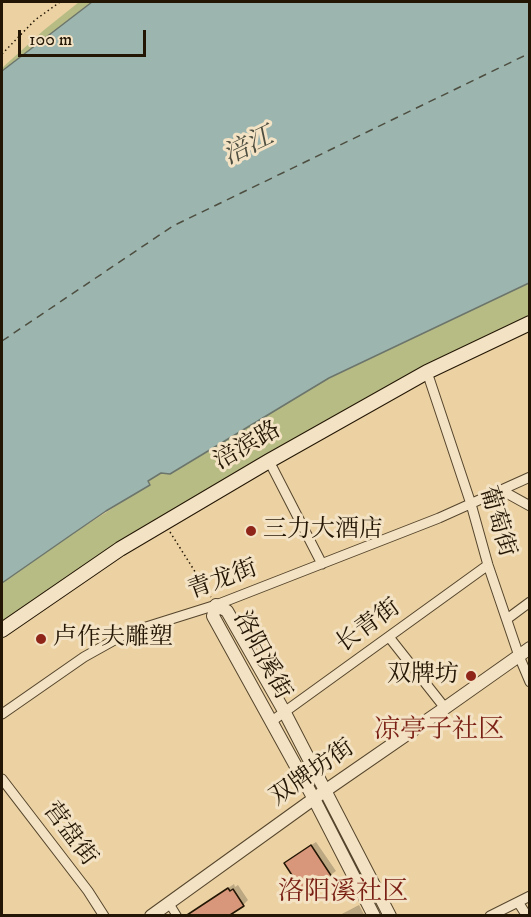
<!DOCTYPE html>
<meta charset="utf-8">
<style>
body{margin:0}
#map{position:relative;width:531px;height:917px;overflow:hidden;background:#ecd2a3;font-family:"IM FELL DW Pica",serif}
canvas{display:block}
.frame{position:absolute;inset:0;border:3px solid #231604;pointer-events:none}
.scale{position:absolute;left:18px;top:30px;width:128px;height:27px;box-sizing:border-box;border:3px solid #231604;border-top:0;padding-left:8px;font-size:18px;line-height:21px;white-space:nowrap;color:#231604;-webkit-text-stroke:4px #f3e2c3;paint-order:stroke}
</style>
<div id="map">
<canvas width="531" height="917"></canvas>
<div class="frame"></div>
<div class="scale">100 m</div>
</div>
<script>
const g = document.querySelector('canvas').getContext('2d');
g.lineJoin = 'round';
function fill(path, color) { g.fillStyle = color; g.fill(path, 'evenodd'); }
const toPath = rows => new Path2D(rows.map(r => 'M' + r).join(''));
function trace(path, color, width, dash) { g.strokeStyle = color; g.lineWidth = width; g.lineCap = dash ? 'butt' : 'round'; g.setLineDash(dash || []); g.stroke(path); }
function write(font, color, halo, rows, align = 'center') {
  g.font = font + ' "IM FELL DW Pica","Noto Serif SC",serif'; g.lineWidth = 6; g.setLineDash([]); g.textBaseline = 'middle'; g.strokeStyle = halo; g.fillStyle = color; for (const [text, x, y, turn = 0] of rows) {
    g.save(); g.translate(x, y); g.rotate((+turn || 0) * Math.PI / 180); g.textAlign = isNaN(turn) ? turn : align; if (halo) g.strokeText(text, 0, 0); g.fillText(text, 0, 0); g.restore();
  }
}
fill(toPath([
 [79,2,92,2,2,71,2,68,44,30],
 [529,283,529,323,269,461,2,630,2,583,71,535,150,484,148,481,161,473,170,474,329,378]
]), '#b7bc85');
const water = toPath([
 [92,2,529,2,529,283,329,378,170,474,161,473,148,481,150,485,106,511,71,535,2,583,2,71,92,2]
]);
fill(water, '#9cb5af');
trace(water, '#6c756b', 1.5);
fill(toPath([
 [316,842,336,871,306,893,290,859],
 [234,884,235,887,238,885,248,900,243,905,227,916,197,916,195,912,200,907],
 [359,905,365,916,338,916]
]), '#0003');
trace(toPath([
 [2,341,173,226,530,53]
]), '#4d4e40', 1.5, [8, 6]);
const building = toPath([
 [311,845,332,877,305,895,284,863,311,845],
 [228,888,230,891,233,889,244,906,230,915,187,915,228,888]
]);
fill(building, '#d8977a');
trace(building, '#231604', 1.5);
const pedestrian = toPath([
 [169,903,177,916]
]);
const minor = toPath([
 [427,372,471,504,488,565,519,656,530,682],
 [269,461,322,564],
 [501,490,530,506],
 [507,619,530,602],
 [389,637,445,708],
 [2,714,84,657,127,633,216,605,439,518,530,477],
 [272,721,488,565],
 [2,779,88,891,104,916],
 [518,902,527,916],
 [490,916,530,896]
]);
const tertiary = toPath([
 [151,916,319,795,445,708,530,648],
 [374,916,314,799,213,616,216,605,227,611,284,711,390,916]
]);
const secondary = toPath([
 [2,630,120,549,269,461,427,372,530,323]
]);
trace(pedestrian, '#55452c', 10);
trace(minor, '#55452c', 11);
trace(tertiary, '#55452c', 14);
trace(secondary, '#231604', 16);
trace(toPath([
 [2,54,35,20,60,2],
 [170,532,211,597]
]), '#231604', 1.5, [1.5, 3]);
trace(pedestrian, '#f3e2c3', 8);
trace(minor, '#f3e2c3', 9);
trace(tertiary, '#f3e2c3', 12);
trace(secondary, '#f3e2c3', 14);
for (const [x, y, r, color] of [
 [251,531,6,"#8f2418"],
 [41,639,6,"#8f2418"],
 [471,676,6,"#8f2418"]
]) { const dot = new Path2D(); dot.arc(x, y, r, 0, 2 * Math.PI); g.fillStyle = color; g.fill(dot); trace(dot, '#f3e2c3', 2); }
write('24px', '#231604', '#f3e2c3', [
 ["涪滨路",248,447,-30],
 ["葡萄街",496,522,73],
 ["青龙街",223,581,-20],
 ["长青街",369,627,-36],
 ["洛阳溪街",261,656,62],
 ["双牌坊街",313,774,-35],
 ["营盘街",69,835,53]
]);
write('24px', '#231604', '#f3e2c3', [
 ["三力大酒店",263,531],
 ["卢作夫雕塑",53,639],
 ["双牌坊",459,676,"right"]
], 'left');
write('italic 26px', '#4d4e40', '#f3e2c3', [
 ["涪江",249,148,-26]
]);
write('26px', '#7a1f14', '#f3e2c3', [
 ["凉亭子社区",439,732],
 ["洛阳溪社区",343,894]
]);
</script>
